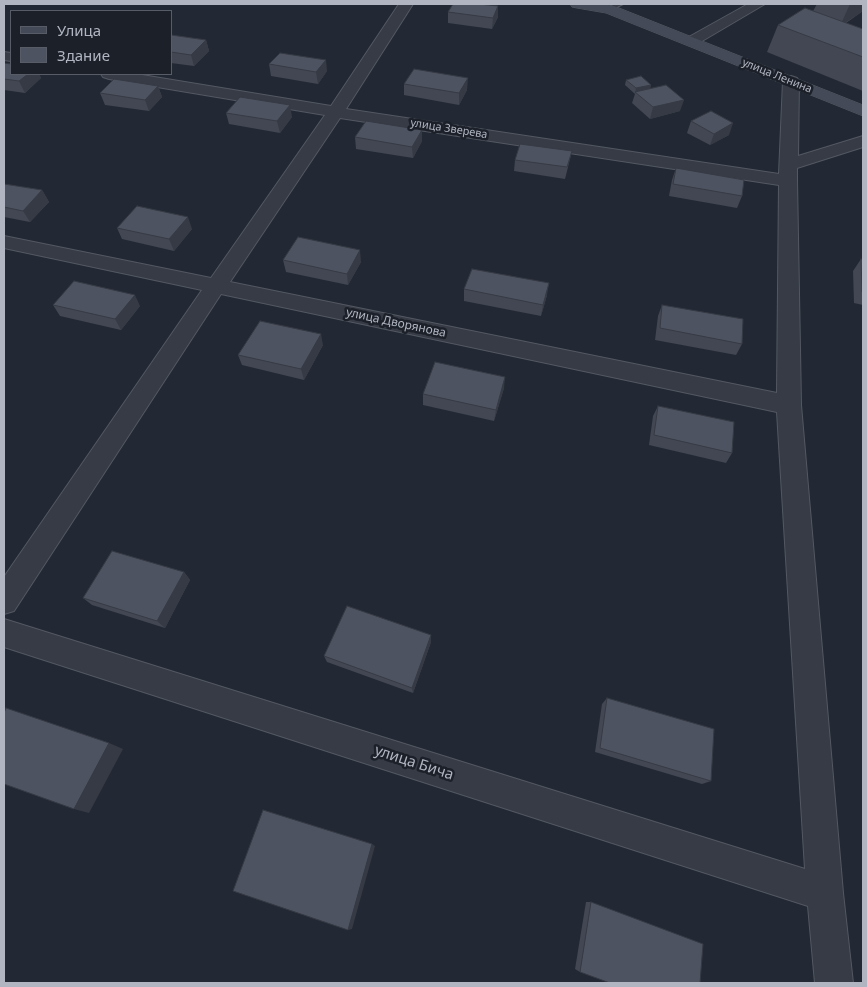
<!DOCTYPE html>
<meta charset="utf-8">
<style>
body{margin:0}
#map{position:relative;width:867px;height:987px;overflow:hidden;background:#232934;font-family:"Noto Sans",sans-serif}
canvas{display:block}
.frame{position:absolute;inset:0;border:5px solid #b0b5c1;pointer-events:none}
.legend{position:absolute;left:10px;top:10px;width:162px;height:65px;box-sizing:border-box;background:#1b2029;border:1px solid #575c66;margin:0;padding:6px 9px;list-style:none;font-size:15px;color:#b0b5c1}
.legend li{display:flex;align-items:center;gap:10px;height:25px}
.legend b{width:25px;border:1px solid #575c66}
</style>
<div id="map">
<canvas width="867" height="987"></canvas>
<div class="frame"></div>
<ul class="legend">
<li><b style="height:6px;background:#444a57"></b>Улица</li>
<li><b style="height:14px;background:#4d5361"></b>Здание</li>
</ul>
</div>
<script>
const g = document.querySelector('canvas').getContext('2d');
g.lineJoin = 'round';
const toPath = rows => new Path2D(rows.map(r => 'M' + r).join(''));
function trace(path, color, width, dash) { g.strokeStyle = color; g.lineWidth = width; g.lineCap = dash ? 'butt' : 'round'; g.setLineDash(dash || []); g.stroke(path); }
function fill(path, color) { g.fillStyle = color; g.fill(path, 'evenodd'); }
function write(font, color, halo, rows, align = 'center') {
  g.font = font + ' "Noto Sans",sans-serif'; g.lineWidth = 5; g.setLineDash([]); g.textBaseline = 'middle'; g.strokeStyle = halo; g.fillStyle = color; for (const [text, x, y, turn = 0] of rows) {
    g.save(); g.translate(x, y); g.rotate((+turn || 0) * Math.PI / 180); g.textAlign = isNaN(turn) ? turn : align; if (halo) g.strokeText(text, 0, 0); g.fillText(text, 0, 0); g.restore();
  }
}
const lane = toPath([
 [615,4,623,4,611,10,606,9,615,4]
]);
const street = toPath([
 [399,4,413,4,346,109,779,174,783,81,785,78,791,76,797,78,799,81,798,156,863,136,863,147,797,168,797,181,801,405,843,893,853,983,815,983,808,906,4,647,4,619,805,869,777,412,221,294,14,611,4,614,4,577,202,290,4,248,4,236,211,278,325,115,109,79,103,77,101,74,136,74,331,106,399,4],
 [340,118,779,185,777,393,230,282,340,118],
 [748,4,765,4,697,44,692,45,687,44,685,41,687,38,748,4],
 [4,52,11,53,11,61,4,60,4,52]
]);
const secondary = toPath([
 [570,4,603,4,614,6,863,105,863,116,606,13,577,8,572,7,570,4]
]);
trace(lane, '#535862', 2);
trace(street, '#535862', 2);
trace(secondary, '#535862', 1);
fill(lane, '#363b45');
fill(street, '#363b45');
fill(secondary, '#444a57');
fill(toPath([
 [817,4,863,4,863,11,846,23,863,29,863,91,767,52,778,25,813,11],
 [448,12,498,17,492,29,448,23],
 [171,35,206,40,209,51,194,66,171,63],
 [4,63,11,74,39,74,41,78,25,93,4,90],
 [269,64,327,71,318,84,271,76],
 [626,80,651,85,650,88,680,111,650,119,632,103,635,94,625,85],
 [404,84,467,90,459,105,404,95],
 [158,86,162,97,149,111,105,105,100,93],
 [226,113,292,117,280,133,229,124],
 [691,121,729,135,710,145,687,133],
 [422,130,422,141,413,158,356,149,355,137],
 [572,151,565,179,514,171,515,160],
 [676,168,742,196,737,208,669,196,672,180],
 [4,184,42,190,49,202,30,222,4,217],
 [117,228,192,229,174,251,122,239],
 [861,259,863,260,863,305,854,303,853,271],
 [283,260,361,262,348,285,286,272],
 [464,289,547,295,541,316,464,301],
 [53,305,140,306,121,330,60,316],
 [662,305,742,344,736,355,655,340,658,316],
 [323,345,304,380,242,365,238,355],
 [504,388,494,421,423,405,423,394],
 [658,406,732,453,726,463,649,445,653,416],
 [184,572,190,580,165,628,92,605,83,598],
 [431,642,413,693,327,662,324,656],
 [607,698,711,781,702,784,595,752,602,704],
 [586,902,591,902,580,972,575,969]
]), '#424753');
fill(toPath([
 [850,4,863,4,863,11,840,26],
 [498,6,498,17,492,29,493,18],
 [206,40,209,51,194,66,191,55],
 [326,60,327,71,318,84,316,72],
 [28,74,39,74,41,78,25,93,19,81],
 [468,78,467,90,459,105,459,93],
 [651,85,650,90,635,92,635,94,636,88],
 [158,86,162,97,149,111,145,100],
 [684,100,680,111,650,119,653,107],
 [290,105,292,117,280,133,277,121],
 [733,123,729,135,710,145,714,134],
 [422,130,422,141,413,158,412,147],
 [42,190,49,202,30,222,23,211],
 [188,217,192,229,174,251,169,239],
 [360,250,361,262,348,285,347,274],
 [549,283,547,295,541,316,543,305],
 [135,295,140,306,121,330,115,319],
 [321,334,323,345,304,380,301,369],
 [505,377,504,388,494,421,496,410],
 [184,572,190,580,165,628,157,621],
 [431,635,431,642,413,693,412,688],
 [109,743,123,749,89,813,74,809],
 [372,844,375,846,352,929,348,930]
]), '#363a44');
const building = toPath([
 [453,4,479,4,498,6,493,18,448,12,453,4],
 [805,8,863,29,863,57,778,25,805,8],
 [171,35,206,40,191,55,171,52,171,35],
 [280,53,326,60,316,72,269,64,280,53],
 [4,63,11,64,11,74,28,74,19,81,4,79,4,63],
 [414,69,468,78,459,93,404,84,414,69],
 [641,76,651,85,636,88,626,80,641,76],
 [114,79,158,86,145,100,100,93,114,79],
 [666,85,684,100,653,107,635,92,666,85],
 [240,97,290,105,277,121,226,113,240,97],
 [711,111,733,123,714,134,691,121,711,111],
 [366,121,422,130,412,147,355,137,366,121],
 [520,144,572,151,567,167,515,160,520,144],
 [676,168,744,180,742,196,673,184,676,168],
 [4,184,42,190,23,211,4,207,4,184],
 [137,206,188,217,169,239,117,228,137,206],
 [298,237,360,250,347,274,283,260,298,237],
 [861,259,863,260,863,292,862,292,861,259],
 [472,269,549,283,543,305,464,289,472,269],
 [74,281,135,295,115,319,53,305,74,281],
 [662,305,743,319,742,344,660,328,662,305],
 [260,321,321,334,301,369,238,355,260,321],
 [435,362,505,377,496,410,423,394,435,362],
 [658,406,734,422,732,453,654,435,658,406],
 [112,551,184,572,157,621,83,598,112,551],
 [347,606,431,635,412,688,324,656,347,606],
 [607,698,714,729,711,781,600,748,607,698],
 [6,708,109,743,74,809,4,784,4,713,6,708],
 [263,810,372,844,348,930,233,891,263,810],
 [591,902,703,944,700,983,610,983,580,972,591,902]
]);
fill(building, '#4d5361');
trace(building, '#363a44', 1);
write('11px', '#b0b5c1', '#1b2029', [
 ["улица Ленина",777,76,22],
 ["улица Зверева",449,129,9]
]);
write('12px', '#b0b5c1', '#1b2029', [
 ["улица Дворянова",396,323,12]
]);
write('15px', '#b0b5c1', '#1b2029', [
 ["улица Бича",414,763,18]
]);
</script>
